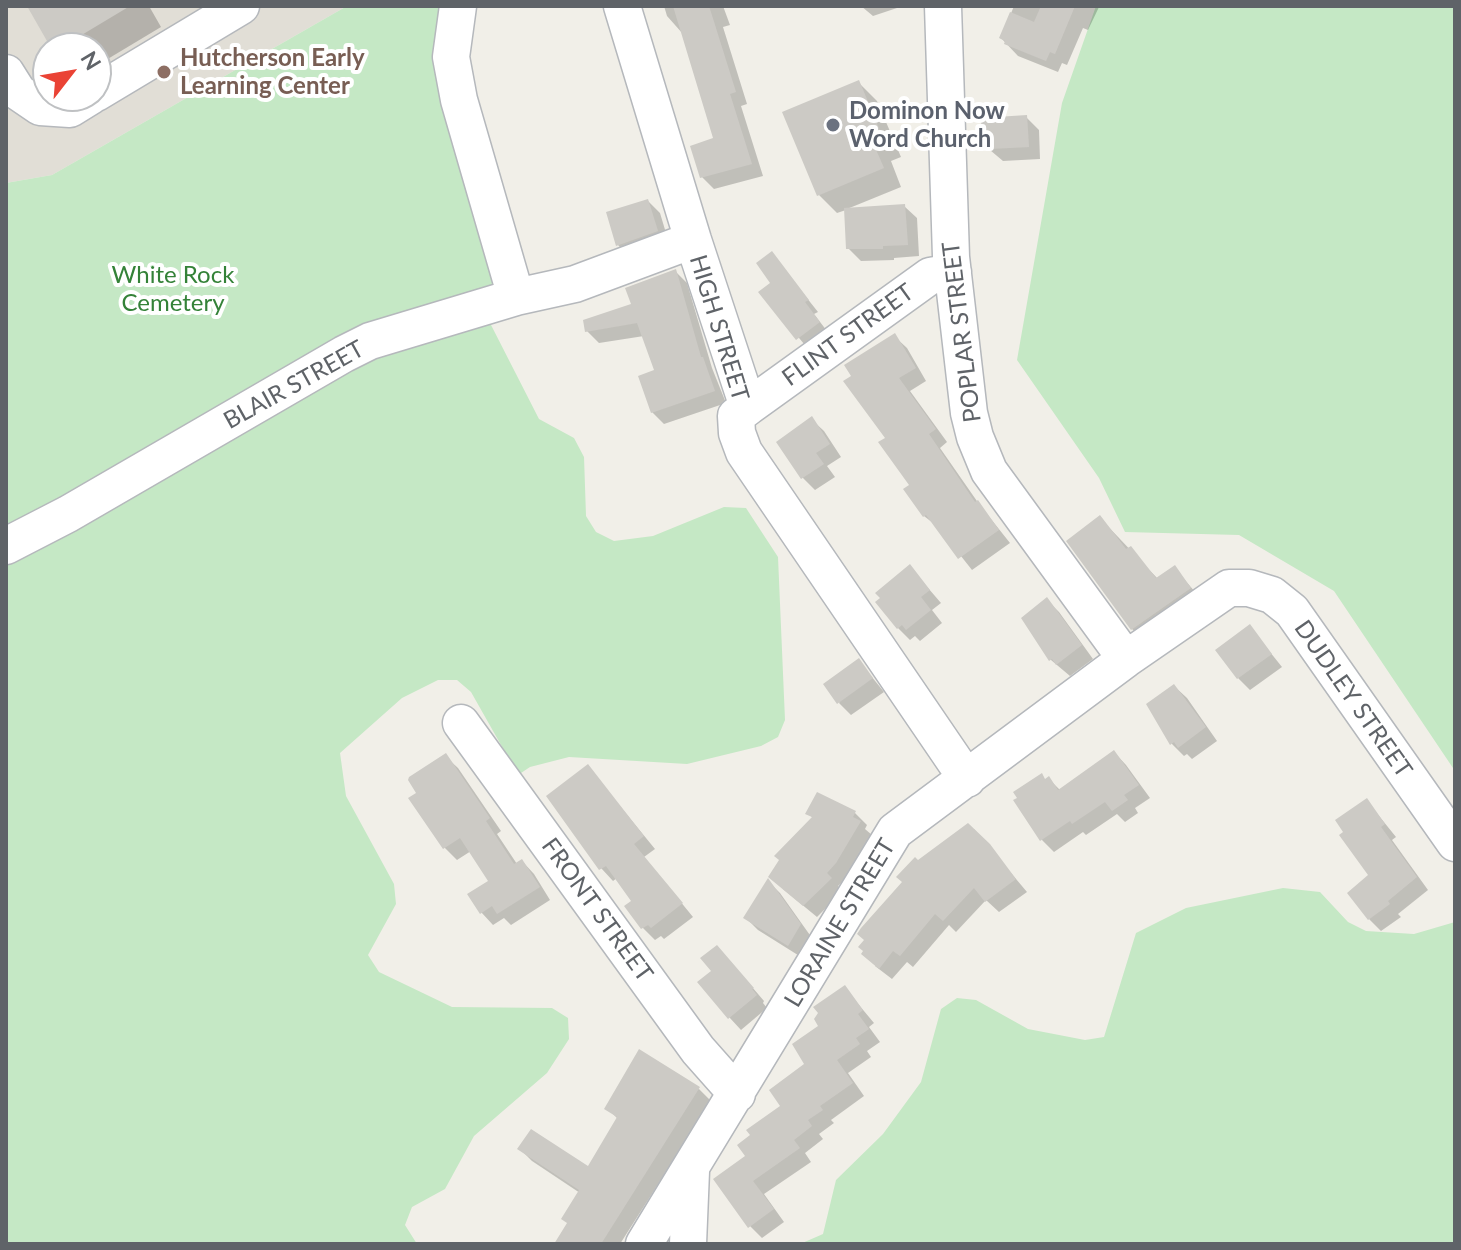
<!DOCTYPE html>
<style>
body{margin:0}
#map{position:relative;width:1461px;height:1250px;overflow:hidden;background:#f1efe8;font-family:Lato,sans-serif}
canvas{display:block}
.frame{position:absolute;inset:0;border:8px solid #5f6368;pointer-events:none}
.north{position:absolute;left:32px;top:32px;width:80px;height:80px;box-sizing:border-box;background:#fff;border:2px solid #bfc1c3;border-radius:50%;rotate:59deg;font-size:22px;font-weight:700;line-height:32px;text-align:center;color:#5f6368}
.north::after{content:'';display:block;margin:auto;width:28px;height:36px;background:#ea4335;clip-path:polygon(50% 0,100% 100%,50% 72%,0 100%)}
</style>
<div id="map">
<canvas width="1461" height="1250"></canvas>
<div class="frame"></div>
<div class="north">N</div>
</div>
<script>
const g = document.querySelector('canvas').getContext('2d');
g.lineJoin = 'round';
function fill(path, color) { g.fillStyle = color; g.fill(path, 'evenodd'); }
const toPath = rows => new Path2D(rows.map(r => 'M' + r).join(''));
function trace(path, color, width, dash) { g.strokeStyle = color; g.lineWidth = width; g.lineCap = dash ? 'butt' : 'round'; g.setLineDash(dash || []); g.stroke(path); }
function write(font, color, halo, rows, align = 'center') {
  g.font = font + ' Lato,sans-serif'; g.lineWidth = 8; g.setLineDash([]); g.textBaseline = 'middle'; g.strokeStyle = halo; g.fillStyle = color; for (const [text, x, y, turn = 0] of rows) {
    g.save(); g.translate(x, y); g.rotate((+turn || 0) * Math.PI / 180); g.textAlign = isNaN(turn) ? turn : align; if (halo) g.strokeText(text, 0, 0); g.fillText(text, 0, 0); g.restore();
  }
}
fill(toPath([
 [6,6,347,6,52,175,6,183],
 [48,48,96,48,96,96,48,96]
]), '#e1ded6');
fill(toPath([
 [347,6,473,6,465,58,531,309,490,323,539,419,574,438,584,457,586,516,596,532,614,541,653,536,724,507,746,508,778,557,785,720,778,737,761,746,687,764,569,757,530,767,518,775,471,692,457,680,438,680,402,698,340,753,346,796,394,884,396,904,368,955,379,972,452,1007,552,1008,568,1018,569,1039,547,1073,474,1136,445,1189,412,1207,405,1225,417,1244,6,1244,6,183,52,175],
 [1096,6,1455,6,1455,771,1334,591,1239,535,1125,532,1099,478,1017,360,1062,103],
 [1283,888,1320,892,1348,922,1366,931,1414,934,1455,922,1455,1244,800,1244,823,1234,836,1180,883,1134,921,1082,941,1009,957,998,976,1000,1028,1029,1085,1040,1104,1037,1136,933,1186,908]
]), '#c5e8c5');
fill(toPath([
 [29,6,149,6,161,27,96,66,96,48,54,48],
 [664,6,723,6,730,25,723,27,747,104,741,106,763,176,714,189,702,177,716,140,683,34,667,16],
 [861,6,903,6,873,16],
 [1014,6,1098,6,1099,7,1088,30,1083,28,1067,65,1062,63,1058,72,1018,56,1001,38],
 [858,82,877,101,901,157,891,161,901,187,847,209,904,206,917,218,919,256,894,258,894,260,861,261,848,248,846,210,837,213,819,195],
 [1026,117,1039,130,1040,159,1003,161,984,145],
 [648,201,660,213,669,243,630,258,618,245],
 [772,254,818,312,814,314,830,335,809,350,761,292,773,283],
 [675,271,687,283,712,368,726,403,664,424,652,412,656,372,644,336,599,343,587,331,633,306],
 [894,336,907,348,926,381,910,391,947,442,940,448,979,504,1010,543,972,570,938,527,924,516,888,438],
 [811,419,824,431,841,457,827,466,835,477,815,490,803,478,779,442],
 [1100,518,1158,579,1174,567,1206,605,1148,644,1132,629],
 [910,567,941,603,932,610,942,623,920,641,915,636,910,640,898,628],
 [1047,600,1059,612,1093,659,1070,676,1051,660,1023,618],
 [1250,627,1282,667,1250,690,1238,678],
 [859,661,884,692,851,715,839,703],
 [1174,686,1187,698,1217,741,1192,759,1187,754,1184,756,1172,744,1149,704],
 [1114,752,1126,765,1150,798,1135,808,1138,813,1125,822,1117,814,1086,835,1083,832,1054,852,1042,840,1046,781,1049,779,1060,790],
 [445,756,458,768,501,831,497,834,517,864,522,861,534,874,550,900,511,925,504,918,493,925,481,912,490,881,471,851,457,860,444,847,418,793],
 [588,767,655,849,644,857,693,917,664,939,661,936,655,940,643,928,627,906,633,901,617,878,613,881,601,868],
 [1367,801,1396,837,1392,840,1428,890,1398,914,1401,917,1381,931,1369,919,1371,876],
 [808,813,855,813,867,825,865,829,872,835,848,876,838,886,843,891,817,917,783,889,813,818],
 [974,829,1027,892,999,912,986,900,956,932,949,925,913,967,907,962,892,979,875,966,918,863],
 [768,881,780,893,812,938,801,957,758,930,746,918],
 [729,960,764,1001,763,1003,767,1008,741,1030,729,1017],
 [844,987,874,1023,869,1027,880,1042,867,1051,871,1057,848,1073,864,1096,831,1120,834,1123,819,1134,823,1139,805,1153,811,1162,764,1194,784,1222,762,1238,750,1226,747,1157,783,1106,807,1065,821,1026],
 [699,1089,711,1101,620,1244,556,1244,568,1224,580,1193,532,1161,520,1149,588,1169,618,1119,607,1108]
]), '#0003');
fill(toPath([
 [27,6,130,6,60,48,51,48],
 [673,6,709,6,736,92,730,94,752,164,700,178,690,146,713,138],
 [1041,6,1075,6,1055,54,1050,52,1046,61,1004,44,1005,41,999,38,1010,12,1034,22],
 [859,80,883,138,873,143,884,168,817,196,782,112],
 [1027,115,1029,147,989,149,989,146,982,146,981,118],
 [648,199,658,231,616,246,606,212],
 [905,204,908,245,883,246,883,249,846,249,844,208],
 [772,251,809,300,805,302,820,322,796,340,758,292,770,283,756,263],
 [676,269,701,357,703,357,715,391,651,413,638,376,654,370,637,323,585,332,583,320,631,304,625,288],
 [895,333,916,368,899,378,936,429,929,434,975,502,978,500,999,530,958,559,926,515,923,517,903,489,909,485,878,442,885,438,843,381,851,376,844,365],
 [812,416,830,444,816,453,824,464,801,479,776,442],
 [1100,515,1126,549,1131,546,1156,578,1175,565,1191,588,1131,630,1066,541],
 [910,564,930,590,921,597,931,610,906,630,902,625,897,629,875,602,880,598,875,593],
 [1047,597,1082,645,1056,665,1052,659,1049,661,1021,618],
 [1250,624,1272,654,1237,679,1215,650],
 [859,658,873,678,837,704,823,684],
 [1174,684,1206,727,1178,748,1174,742,1170,745,1146,704],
 [1114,750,1139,785,1124,795,1128,800,1112,811,1105,802,1072,824,1070,821,1040,841,1013,800,1017,798,1013,792,1042,773,1045,779,1049,776,1058,790],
 [446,753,490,818,486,821,514,864,522,859,540,887,497,914,492,906,480,914,467,894,488,881,460,838,443,849,408,798,416,793,408,780,409,777],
 [588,764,644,836,634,844,683,903,651,928,648,925,641,929,624,906,631,901,606,866,599,870,546,796],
 [817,792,856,811,853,817,861,821,836,863,827,873,832,878,803,906,768,877,779,860,774,856,812,817,805,814],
 [1367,798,1385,824,1381,827,1417,877,1388,901,1390,904,1368,920,1347,893,1368,875,1339,835,1343,832,1335,820],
 [968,823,990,844,1016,879,985,902,974,888,943,921,935,914,900,956,893,951,879,969,861,954,863,951,858,947,864,940,857,934,861,928,902,882,896,877,915,857,918,860],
 [768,878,801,924,788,946,743,918],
 [717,945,754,988,752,989,757,995,728,1019,697,982,711,971,700,958],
 [845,985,863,1010,858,1014,869,1029,856,1038,860,1044,837,1060,853,1083,820,1106,823,1110,808,1120,812,1126,794,1140,800,1148,753,1181,774,1209,748,1228,713,1179,745,1156,737,1145,750,1135,746,1130,780,1106,769,1090,804,1064,792,1044,818,1026,814,1019,818,1013,813,1007],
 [639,1049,700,1087,601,1244,554,1244,567,1223,561,1219,579,1190,517,1149,531,1129,588,1166,617,1117,604,1109]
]), '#cccac5');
const minor = toPath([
 [458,6,451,57,459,100,516,297],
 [622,6,693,240,748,407,736,416,737,433,744,452,967,779],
 [943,6,951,257,969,413,975,437,989,471,1126,659],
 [6,73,18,92,40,107,70,109,91,96],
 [96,93,241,6],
 [748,407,930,276,953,272],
 [6,546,68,514,344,354,370,341,516,297,575,284,693,240],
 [461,723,698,1050,737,1094],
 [644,1244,895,831,1126,659,1229,588,1249,588,1272,595,1292,611,1455,843],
 [688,1244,691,1171]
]);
trace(minor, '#b5b8bc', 39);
trace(minor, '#fff', 36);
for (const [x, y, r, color] of [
 [164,72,8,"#8d6e63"],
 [833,125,8,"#6b7280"]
]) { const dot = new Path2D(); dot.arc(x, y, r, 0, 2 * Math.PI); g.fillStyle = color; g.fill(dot); trace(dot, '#fff', 3); }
write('bold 24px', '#785e54', '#fff', [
 ["Hutcherson Early",180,58],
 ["Learning Center",180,86]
], 'left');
write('bold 24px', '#5b616d', '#fff', [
 ["Dominon Now",849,111],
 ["Word Church",849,139]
], 'left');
write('24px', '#348238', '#fff', [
 ["White Rock",173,275],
 ["Cemetery",173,303]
]);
write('24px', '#5f6368', '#fff', [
 ["HIGH STREET",719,328,73],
 ["POPLAR STREET",962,332,-97],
 ["FLINT STREET",848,335,-36],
 ["BLAIR STREET",294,385,-29],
 ["DUDLEY STREET",1353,699,55],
 ["FRONT STREET",597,910,54],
 ["LORAINE STREET",840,923,-59]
]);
</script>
